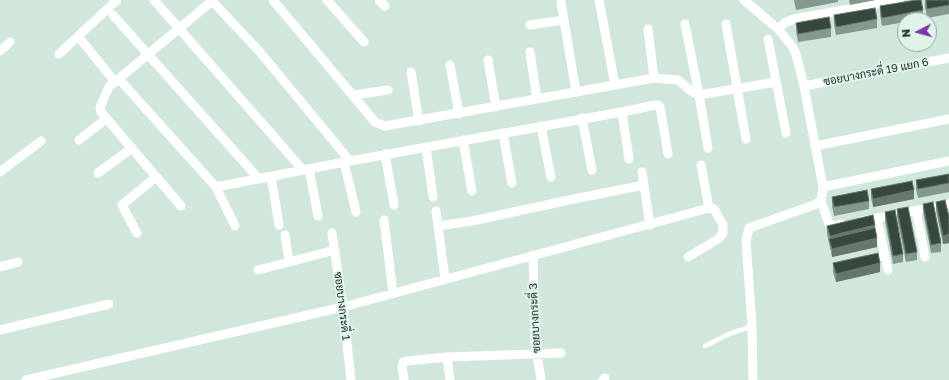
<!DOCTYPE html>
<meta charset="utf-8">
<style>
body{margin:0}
#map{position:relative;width:949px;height:380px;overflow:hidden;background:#d2e7db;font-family:"Golos Text",sans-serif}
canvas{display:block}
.north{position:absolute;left:897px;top:12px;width:40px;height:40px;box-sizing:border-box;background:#dff4e9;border:1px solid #96a69e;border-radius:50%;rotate:264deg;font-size:11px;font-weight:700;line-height:16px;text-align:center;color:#29312d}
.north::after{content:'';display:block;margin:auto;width:14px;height:18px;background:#8136a8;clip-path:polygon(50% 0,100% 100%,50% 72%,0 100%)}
</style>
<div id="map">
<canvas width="949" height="380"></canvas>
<div class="north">N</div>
</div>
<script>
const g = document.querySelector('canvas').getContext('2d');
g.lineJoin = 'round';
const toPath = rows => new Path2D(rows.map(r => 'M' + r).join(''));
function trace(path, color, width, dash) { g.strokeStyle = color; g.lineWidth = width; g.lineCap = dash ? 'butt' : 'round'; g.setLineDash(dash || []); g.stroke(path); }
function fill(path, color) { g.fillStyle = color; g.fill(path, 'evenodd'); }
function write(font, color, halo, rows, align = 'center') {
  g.font = font + ' "Golos Text",Sarabun,sans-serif'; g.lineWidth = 4; g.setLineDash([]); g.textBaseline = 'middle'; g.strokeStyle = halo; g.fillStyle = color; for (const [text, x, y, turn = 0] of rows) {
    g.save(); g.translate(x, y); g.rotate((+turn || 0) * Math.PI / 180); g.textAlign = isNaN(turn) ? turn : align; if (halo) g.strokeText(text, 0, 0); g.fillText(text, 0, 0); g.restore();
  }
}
trace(toPath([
 [705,346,729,334,752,326]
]), '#fff', 4.5);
trace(toPath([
 [154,0,303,170],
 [211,0,260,52,350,161],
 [273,0,375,122,385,126,654,78,678,80,691,91,699,95,776,82],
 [327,0,364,42],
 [379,0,385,6],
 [599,0,615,85],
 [744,0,778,29,792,46,796,54,804,86,823,187,821,201,829,224,834,226,841,224],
 [561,2,576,92],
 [113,15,259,179],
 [685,24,699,95,708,148],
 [726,24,746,139],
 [530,25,564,20],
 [648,29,654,78],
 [778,29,786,22,794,19,899,0],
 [768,39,786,133],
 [82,41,115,82],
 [0,51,10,42],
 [530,52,537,99],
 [59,54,117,0],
 [488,60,496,107],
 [450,65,459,114],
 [411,72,419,121],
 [119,79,216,187,235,226],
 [804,86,949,58],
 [354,95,388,90],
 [622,112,629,159],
 [582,118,592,170],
 [541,126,551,177],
 [503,133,512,183],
 [79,140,106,119],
 [463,140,472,191],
 [815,146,949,119],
 [426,147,433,197],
 [385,154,394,205],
 [344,162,356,212],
 [701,165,709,208],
 [309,169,318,216],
 [0,172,41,141],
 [642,172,650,225],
 [98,173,132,148],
 [271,176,279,225],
 [216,187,350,161,622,112,655,105,658,105,660,107,668,154],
 [823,187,949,161],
 [181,206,101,112,100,107,109,87,212,1],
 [436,211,445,279],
 [916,211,925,257],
 [877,219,888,270],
 [384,220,393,293],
 [862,221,949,204],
 [438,226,472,221,569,200,644,185],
 [137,233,122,205,156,177],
 [332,233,343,307,351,380],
 [285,235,289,261],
 [533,255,535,342,541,380],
 [868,259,885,255],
 [0,267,18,262],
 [258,270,335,250],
 [0,330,109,304],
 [447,357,450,380],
 [26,380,343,307,709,208,714,209,723,225,723,233,718,239,688,257],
 [404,380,402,366,403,362,407,361,447,357,561,353],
 [603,380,605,378],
 [753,380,752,326,746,241,749,228,814,205,821,201]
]), '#fff', 9);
fill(toPath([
 [794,0,838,0,838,2,796,10],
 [849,0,876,0,850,5],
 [925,0,949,0,949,14,927,18,925,6],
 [880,6,923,10,923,19,916,20,905,20,905,22,882,26,880,15],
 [834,15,877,19,877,28,836,35,834,24],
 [796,23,831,28,831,37,798,42,796,31],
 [949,174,949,192,918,198,916,189,916,180],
 [871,189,914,199,873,207,871,198],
 [832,197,869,201,869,209,834,216,832,206],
 [936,202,949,217,949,243,943,244,936,210],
 [923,204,941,243,941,252,931,253,923,212],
 [897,209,917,252,917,260,906,262,897,217],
 [885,212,903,254,903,262,893,264,885,221],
 [827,226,875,229,877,247,832,257,827,234],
 [833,263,880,272,836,282,833,272]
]), '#84988d');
fill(toPath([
 [914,190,914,199,873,207,873,199],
 [875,225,875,234,830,240,830,236],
 [949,234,949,243,943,244,943,236],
 [877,238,877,247,832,257,832,249],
 [880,263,880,272,836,282,836,274]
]), '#66786e');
const building = toPath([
 [916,0,921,0,923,10,882,18,880,6,916,0],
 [926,0,949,0,949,5,927,9,926,0],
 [875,8,877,19,836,27,834,15,875,8],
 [829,17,831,28,798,34,796,23,829,17],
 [949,174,949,183,918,189,916,180,949,174],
 [912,181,914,190,873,199,871,189,912,181],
 [867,190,869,201,834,207,832,197,867,190],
 [945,200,949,217,949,234,943,236,936,202,945,200],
 [933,202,941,243,931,245,923,204,933,202],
 [908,207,917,252,906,254,897,209,908,207],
 [895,210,903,254,893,256,885,212,895,210],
 [873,215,875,225,830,236,827,226,873,215],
 [875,228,877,238,832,249,829,239,875,228],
 [878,253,880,263,836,274,833,263,878,253]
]);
fill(building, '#37483f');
trace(building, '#66786e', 1);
write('11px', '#29312d', '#dff4e9', [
 ["ซอยบางกระดี่ 19 แยก 6",876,72,-11],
 ["ซอยบางกระดี่ 1",342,306,83],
 ["ซอยบางกระดี่ 3",535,318,-93]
]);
</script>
